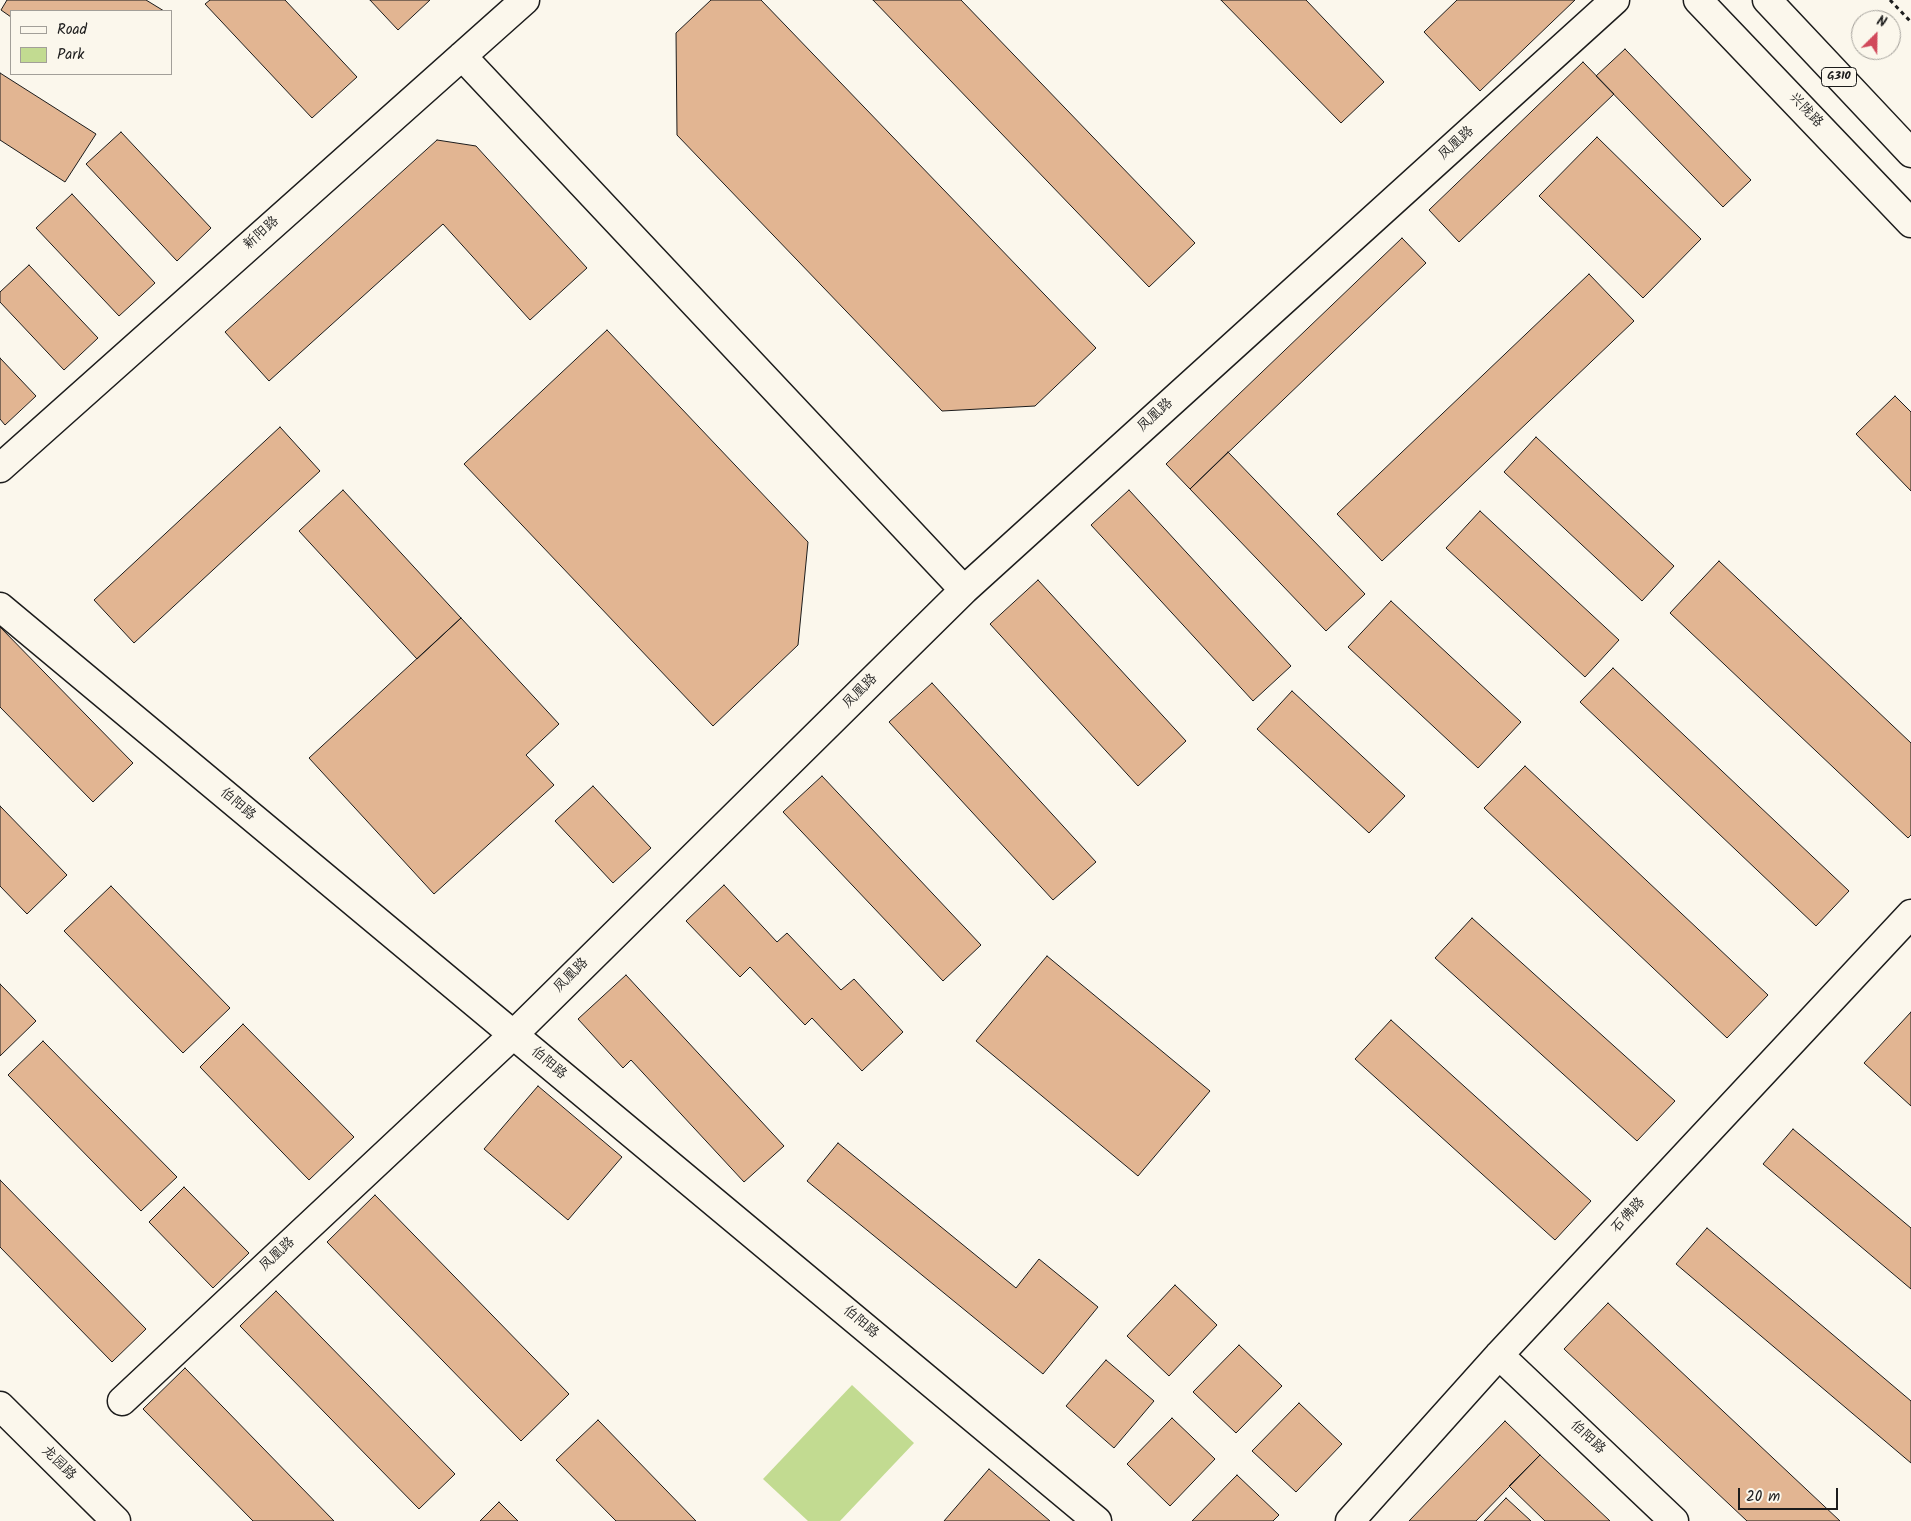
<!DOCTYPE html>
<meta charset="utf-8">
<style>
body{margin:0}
#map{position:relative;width:1911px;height:1521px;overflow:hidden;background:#fbf7ec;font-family:Kalam,sans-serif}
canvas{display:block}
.legend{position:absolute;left:10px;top:10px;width:162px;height:65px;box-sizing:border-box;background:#fbf7ec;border:1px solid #a29f99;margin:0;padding:6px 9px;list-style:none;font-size:15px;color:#1c1c1c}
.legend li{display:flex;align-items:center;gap:10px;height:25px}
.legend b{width:25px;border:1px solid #a29f99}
.north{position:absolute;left:1851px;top:10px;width:50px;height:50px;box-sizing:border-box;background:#fbf7ec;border:1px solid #a29f99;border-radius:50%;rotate:23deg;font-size:14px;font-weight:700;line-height:20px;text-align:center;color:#1c1c1c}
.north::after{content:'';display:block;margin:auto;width:18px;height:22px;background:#d1495b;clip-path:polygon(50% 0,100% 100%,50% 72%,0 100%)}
.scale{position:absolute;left:1738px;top:1488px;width:100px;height:22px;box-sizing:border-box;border:2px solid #1c1c1c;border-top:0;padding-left:6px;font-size:15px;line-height:18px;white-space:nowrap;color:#1c1c1c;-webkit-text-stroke:4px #fbf7ec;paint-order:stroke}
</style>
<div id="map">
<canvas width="1911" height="1521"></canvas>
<ul class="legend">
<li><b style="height:6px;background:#fbf7ec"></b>Road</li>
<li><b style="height:14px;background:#c2db91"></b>Park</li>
</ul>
<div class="north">N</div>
<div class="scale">20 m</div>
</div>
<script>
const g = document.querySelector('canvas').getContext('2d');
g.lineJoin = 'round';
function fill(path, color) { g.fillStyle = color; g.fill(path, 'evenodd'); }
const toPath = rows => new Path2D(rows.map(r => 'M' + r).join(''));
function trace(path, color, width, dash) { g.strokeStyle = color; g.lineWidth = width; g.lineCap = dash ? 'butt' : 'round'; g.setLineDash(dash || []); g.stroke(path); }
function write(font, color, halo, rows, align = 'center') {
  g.font = font + ' Kalam,"LXGW WenKai TC",sans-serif'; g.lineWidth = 4.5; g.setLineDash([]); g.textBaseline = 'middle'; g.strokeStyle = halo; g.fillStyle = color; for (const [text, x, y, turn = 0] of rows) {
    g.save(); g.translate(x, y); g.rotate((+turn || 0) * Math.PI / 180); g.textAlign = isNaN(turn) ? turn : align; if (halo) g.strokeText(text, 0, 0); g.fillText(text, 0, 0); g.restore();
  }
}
fill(toPath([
 [852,1385,914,1443,840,1521,808,1521,763,1479]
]), '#c2db91');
const building = toPath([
 [7,0,146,0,164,11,11,11,11,17,1,10,7,0],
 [210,0,285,0,357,77,312,118,205,4,210,0],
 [370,0,430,0,398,30,370,0],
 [711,0,761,0,1096,348,1035,406,942,411,677,135,676,33,711,0],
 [873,0,961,0,1195,243,1149,287,873,0],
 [1221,0,1306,0,1384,82,1341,123,1221,0],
 [1457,0,1575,0,1480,91,1424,32,1457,0],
 [1625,49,1751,180,1723,207,1596,76,1625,49],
 [1583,62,1614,94,1459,242,1429,210,1583,62],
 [0,73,96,134,65,182,0,140,0,73],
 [121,132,211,228,177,261,86,164,121,132],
 [1597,137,1701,239,1643,298,1539,196,1597,137],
 [437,140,476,146,587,268,530,320,443,224,269,381,225,332,437,140],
 [72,194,155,283,119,316,36,228,72,194],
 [1402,238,1426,263,1190,489,1166,464,1402,238],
 [29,265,98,338,64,370,0,302,0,292,29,265],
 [1589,274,1634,321,1382,561,1337,514,1589,274],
 [607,330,808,542,798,645,713,726,464,464,607,330],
 [0,358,36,396,5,425,0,419,0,358],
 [1895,396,1911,412,1911,491,1856,434,1895,396],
 [280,427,320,471,134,643,94,600,280,427],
 [1536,437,1674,566,1642,601,1504,472,1536,437],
 [1228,452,1365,594,1326,631,1190,489,1228,452],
 [343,490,461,618,417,659,299,531,343,490],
 [1129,490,1291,666,1253,701,1091,525,1129,490],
 [1480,511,1619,640,1585,677,1446,548,1480,511],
 [1719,561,1911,743,1911,835,1908,838,1670,613,1719,561],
 [1038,580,1186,741,1138,786,990,624,1038,580],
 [1391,601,1521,722,1478,768,1348,647,1391,601],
 [461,618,559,724,526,755,554,785,434,894,309,758,461,618],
 [0,627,133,763,93,802,0,707,0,627],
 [1613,668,1849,891,1816,926,1580,702,1613,668],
 [932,683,1096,862,1053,900,889,722,932,683],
 [1292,691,1405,796,1369,833,1257,729,1292,691],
 [1525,766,1768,995,1727,1038,1484,808,1525,766],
 [822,776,981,945,943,981,783,812,822,776],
 [593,786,651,848,613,883,555,821,593,786],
 [0,806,67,875,27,914,0,886,0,806],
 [724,885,777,942,787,933,841,990,854,979,903,1032,862,1071,812,1018,805,1025,750,967,740,977,686,921,724,885],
 [111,886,230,1008,183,1053,64,931,111,886],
 [1472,918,1675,1101,1637,1141,1435,958,1472,918],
 [1047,956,1210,1091,1138,1176,976,1041,1047,956],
 [626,975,784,1146,744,1182,631,1060,623,1068,578,1019,626,975],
 [0,984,36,1021,0,1056,0,984],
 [1911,1012,1911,1106,1864,1063,1911,1012],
 [1391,1020,1591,1201,1555,1240,1355,1059,1391,1020],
 [243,1024,354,1137,309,1180,200,1067,243,1024],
 [43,1041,177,1177,141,1211,8,1075,43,1041],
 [538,1086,622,1157,568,1220,484,1149,538,1086],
 [1793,1129,1911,1228,1911,1289,1763,1164,1793,1129],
 [838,1143,1016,1288,1039,1259,1098,1307,1043,1374,807,1181,838,1143],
 [0,1180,146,1329,112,1362,0,1247,0,1180],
 [184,1187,249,1253,213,1288,149,1222,184,1187],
 [375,1195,569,1394,521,1441,327,1242,375,1195],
 [1707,1228,1911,1401,1911,1463,1676,1264,1707,1228],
 [1175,1285,1217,1325,1169,1376,1127,1336,1175,1285],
 [276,1291,455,1474,419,1509,240,1326,276,1291],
 [1608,1303,1840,1521,1747,1521,1564,1349,1608,1303],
 [1239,1345,1282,1386,1236,1433,1193,1392,1239,1345],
 [1106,1360,1154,1401,1114,1448,1066,1406,1106,1360],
 [185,1368,334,1521,253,1521,143,1409,185,1368],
 [1299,1403,1342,1444,1296,1492,1252,1451,1299,1403],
 [1172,1418,1215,1459,1170,1506,1127,1464,1172,1418],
 [598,1420,696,1521,616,1521,556,1460,598,1420],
 [1505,1421,1540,1455,1476,1521,1409,1521,1505,1421],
 [1540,1455,1610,1521,1545,1521,1509,1486,1540,1455],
 [989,1469,1050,1521,944,1521,989,1469],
 [1237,1475,1279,1515,1273,1521,1192,1521,1237,1475],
 [1506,1498,1531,1521,1484,1521,1506,1498],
 [499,1502,518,1521,480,1521,499,1502]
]);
fill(building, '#e2b592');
trace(building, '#1c1c1c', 1);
const minor = toPath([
 [462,56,964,590],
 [0,468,525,0],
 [0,607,1097,1521],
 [1499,1355,1674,1521],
 [122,1401,513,1035,964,590,1615,0],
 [0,1406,116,1521],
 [1350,1521,1499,1355,1911,914]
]);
const highway = toPath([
 [1698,0,1911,223],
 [1767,0,1911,153]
]);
trace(minor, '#1c1c1c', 31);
trace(highway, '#1c1c1c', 31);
trace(toPath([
 [1890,0,1911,22]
]), '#1c1c1c', 3, [4, 4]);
trace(minor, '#fbf7ec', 28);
trace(highway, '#fbf7ec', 28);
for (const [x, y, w] of [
 [1839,77,35]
]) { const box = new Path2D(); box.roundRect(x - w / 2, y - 9.5, w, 19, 4); g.fillStyle = '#fbf7ec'; g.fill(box); trace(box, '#1c1c1c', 1); }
write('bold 12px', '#1c1c1c', null, [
 ["G310",1839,77]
]);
write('14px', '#1c1c1c', '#fbf7ec', [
 ["兴陇路",1805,111,46],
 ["凤凰路",1457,144,-42],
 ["新阳路",262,234,-42],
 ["凤凰路",1156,416,-42],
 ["凤凰路",861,692,-45],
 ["伯阳路",237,805,40],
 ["凤凰路",572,976,-45],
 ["伯阳路",548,1064,40],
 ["石佛路",1629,1216,-47],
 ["凤凰路",278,1255,-43],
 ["伯阳路",860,1323,40],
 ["伯阳路",1587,1438,43],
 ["龙园路",58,1464,45]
]);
</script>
